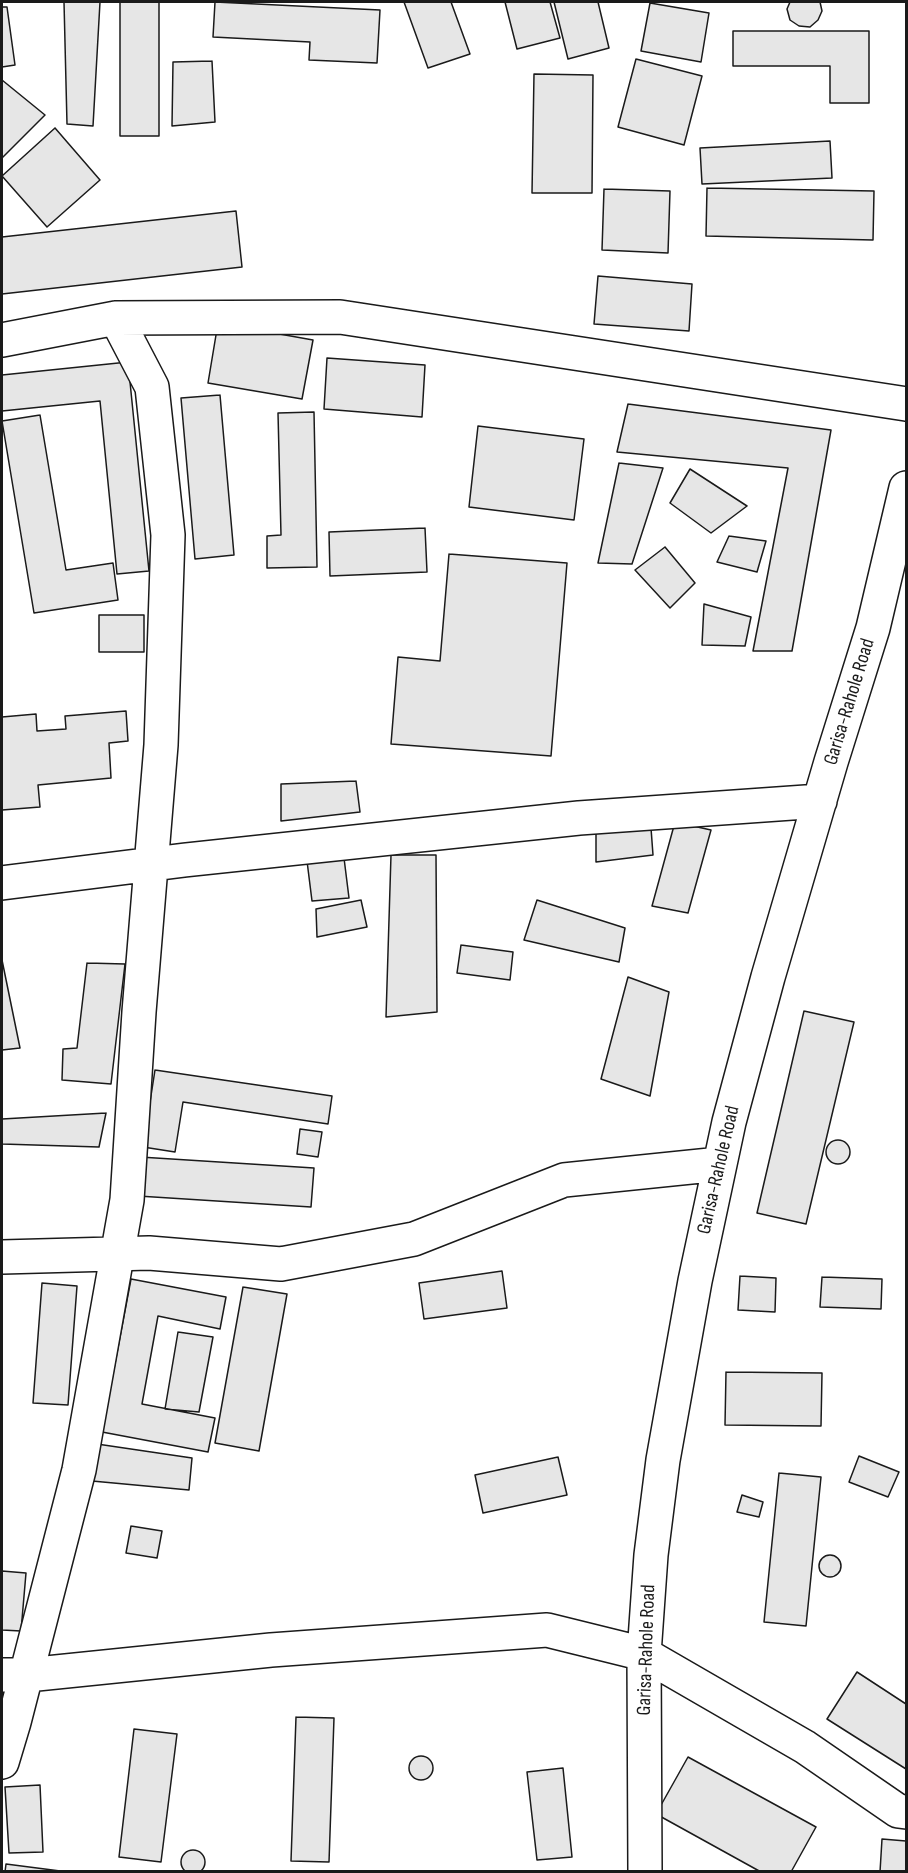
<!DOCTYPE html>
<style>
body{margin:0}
#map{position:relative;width:908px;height:1873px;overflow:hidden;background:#fff;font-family:"Sofia Sans Condensed",sans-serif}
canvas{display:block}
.frame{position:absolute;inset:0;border:3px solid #1a1a1a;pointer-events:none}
</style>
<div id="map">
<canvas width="908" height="1873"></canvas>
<div class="frame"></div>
</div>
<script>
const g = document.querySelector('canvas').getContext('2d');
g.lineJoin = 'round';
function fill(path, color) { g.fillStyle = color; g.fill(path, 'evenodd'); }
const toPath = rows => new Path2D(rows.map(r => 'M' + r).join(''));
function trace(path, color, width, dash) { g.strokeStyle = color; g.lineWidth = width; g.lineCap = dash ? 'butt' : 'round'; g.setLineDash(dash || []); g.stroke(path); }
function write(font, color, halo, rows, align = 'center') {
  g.font = font + ' "Sofia Sans Condensed",sans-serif'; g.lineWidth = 4.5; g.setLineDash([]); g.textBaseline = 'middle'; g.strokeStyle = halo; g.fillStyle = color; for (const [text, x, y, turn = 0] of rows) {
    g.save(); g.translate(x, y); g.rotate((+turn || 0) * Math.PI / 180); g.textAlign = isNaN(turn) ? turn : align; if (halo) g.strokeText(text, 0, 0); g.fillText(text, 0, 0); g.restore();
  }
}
const building = toPath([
 [64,2,100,2,93,126,67,124,64,2],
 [120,2,159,2,159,136,120,136,120,2],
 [215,2,380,10,377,63,309,60,310,42,213,37,215,2],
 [404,2,451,2,470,54,428,68,404,2],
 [505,2,550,2,560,38,517,49,505,2],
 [554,2,598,2,609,48,568,59,554,2],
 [790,2,820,2,822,11,818,20,810,27,799,26,790,20,787,9,790,2],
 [650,3,709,13,701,62,641,51,650,3],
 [2,7,7,7,15,65,2,67,2,7],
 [733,31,869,31,869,103,830,103,830,66,733,66,733,31],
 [636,59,702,76,684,145,618,127,636,59],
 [212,61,215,122,172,126,173,62,212,61],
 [534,74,593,75,592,193,532,193,534,74],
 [2,80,45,115,2,158,2,80],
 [55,128,100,180,47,227,2,176,55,128],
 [830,141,832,178,702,184,700,148,830,141],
 [707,188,874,191,873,240,706,236,707,188],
 [604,189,670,191,668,253,602,250,604,189],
 [236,211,242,267,2,294,2,237,236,211],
 [598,276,692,284,689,331,594,324,598,276],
 [218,323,313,340,302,399,208,383,218,323],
 [327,358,425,365,422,417,324,409,327,358],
 [128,362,149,571,117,574,100,401,2,411,2,375,128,362],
 [220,395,234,555,195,559,181,398,220,395],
 [628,404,831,430,792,651,753,651,788,468,617,452,628,404],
 [314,412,317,567,267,568,267,536,281,535,278,413,314,412],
 [40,415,66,570,113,563,118,600,34,613,2,421,40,415],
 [478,426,584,439,574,520,469,507,478,426],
 [619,463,663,468,632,564,598,563,619,463],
 [690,469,747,506,711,533,670,503,690,469],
 [425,528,427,572,330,576,329,532,425,528],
 [729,536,766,541,757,572,717,562,729,536],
 [665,547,695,583,670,608,635,570,665,547],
 [449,554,567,563,551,756,391,744,398,657,440,661,449,554],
 [704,604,751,617,745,646,702,645,704,604],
 [99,615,144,615,144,652,99,652,99,615],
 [126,711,128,741,109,743,111,778,38,785,40,807,2,810,2,717,36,714,37,731,66,729,65,716,126,711],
 [356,781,360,812,281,821,281,784,356,781],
 [675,822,711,830,688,913,652,906,675,822],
 [651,828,653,855,596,862,596,833,651,828],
 [391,855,436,855,437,1012,386,1017,391,855],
 [344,858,349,898,312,901,307,861,344,858],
 [361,900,367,927,317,937,316,909,361,900],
 [537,900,625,928,619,962,524,940,537,900],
 [461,945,513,952,510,980,457,973,461,945],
 [2,960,20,1048,2,1050,2,960],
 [87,963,125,964,111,1084,62,1080,63,1049,77,1048,87,963],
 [628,977,669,992,650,1096,601,1079,628,977],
 [804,1011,854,1022,806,1224,757,1213,804,1011],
 [155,1070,332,1096,328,1124,183,1102,175,1152,143,1147,155,1070],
 [106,1113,99,1147,2,1144,2,1119,106,1113],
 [300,1129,322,1132,318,1157,297,1154,300,1129],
 '826 1152a12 12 0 1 1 24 0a12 12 0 1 1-24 0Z',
 [140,1157,314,1168,311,1207,138,1196,140,1157],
 [502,1271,507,1308,424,1319,419,1283,502,1271],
 [740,1276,776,1278,775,1312,738,1310,740,1276],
 [822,1277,882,1279,881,1309,820,1307,822,1277],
 [131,1279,226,1297,220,1329,158,1316,142,1404,215,1418,208,1452,102,1432,131,1279],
 [42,1283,77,1286,68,1405,33,1403,42,1283],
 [243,1287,287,1294,259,1451,215,1443,243,1287],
 [178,1332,213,1337,199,1412,165,1409,178,1332],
 [726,1372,822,1373,821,1426,725,1425,726,1372],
 [97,1444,192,1458,189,1490,92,1481,97,1444],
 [859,1456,899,1472,888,1497,849,1482,859,1456],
 [558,1457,567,1495,483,1513,475,1475,558,1457],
 [779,1473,821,1477,806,1626,764,1622,779,1473],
 [742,1495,763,1502,759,1517,737,1512,742,1495],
 [131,1526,162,1531,157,1558,126,1553,131,1526],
 '819 1566a11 11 0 1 1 22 0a11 11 0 1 1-22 0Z',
 [2,1571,26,1573,21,1631,2,1630,2,1571],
 [857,1672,906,1704,906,1769,827,1719,857,1672],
 [296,1717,334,1718,329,1862,291,1861,296,1717],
 [134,1729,177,1734,161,1862,119,1857,134,1729],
 '409 1768a12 12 0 1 1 24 0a12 12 0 1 1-24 0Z',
 [688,1757,816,1827,791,1872,761,1872,656,1814,688,1757],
 [563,1768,572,1857,537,1860,527,1772,563,1768],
 [40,1785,43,1852,9,1853,5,1787,40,1785],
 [882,1839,906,1841,906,1872,880,1872,882,1839],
 '181 1862a12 12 0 1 1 24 0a12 12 0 1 1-24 0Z',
 [6,1864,68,1872,5,1872,6,1864]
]);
fill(building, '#e6e6e6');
trace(building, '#1a1a1a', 1.5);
const street = toPath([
 [2,340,116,318,340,317,906,404],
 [2,883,185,860,579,818,820,801],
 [2,1257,149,1253,281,1264,414,1239,564,1180,720,1164],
 [2,1675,27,1675,271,1650,547,1630,644,1654,805,1747,898,1811,906,1812],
 [2,1762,14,1722,79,1470,127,1200,139,1012,161,745,168,535,152,387,116,318],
 [645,1872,644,1654,651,1555,663,1460,695,1281,729,1122,768,977,831,762,873,628,906,488]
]);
trace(street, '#1a1a1a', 36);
trace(street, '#fff', 33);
write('20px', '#1a1a1a', '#fff', [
 ["Garisa-Rahole Road",850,702,-73],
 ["Garisa-Rahole Road",719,1170,-77],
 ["Garisa-Rahole Road",647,1650,-88]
]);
</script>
